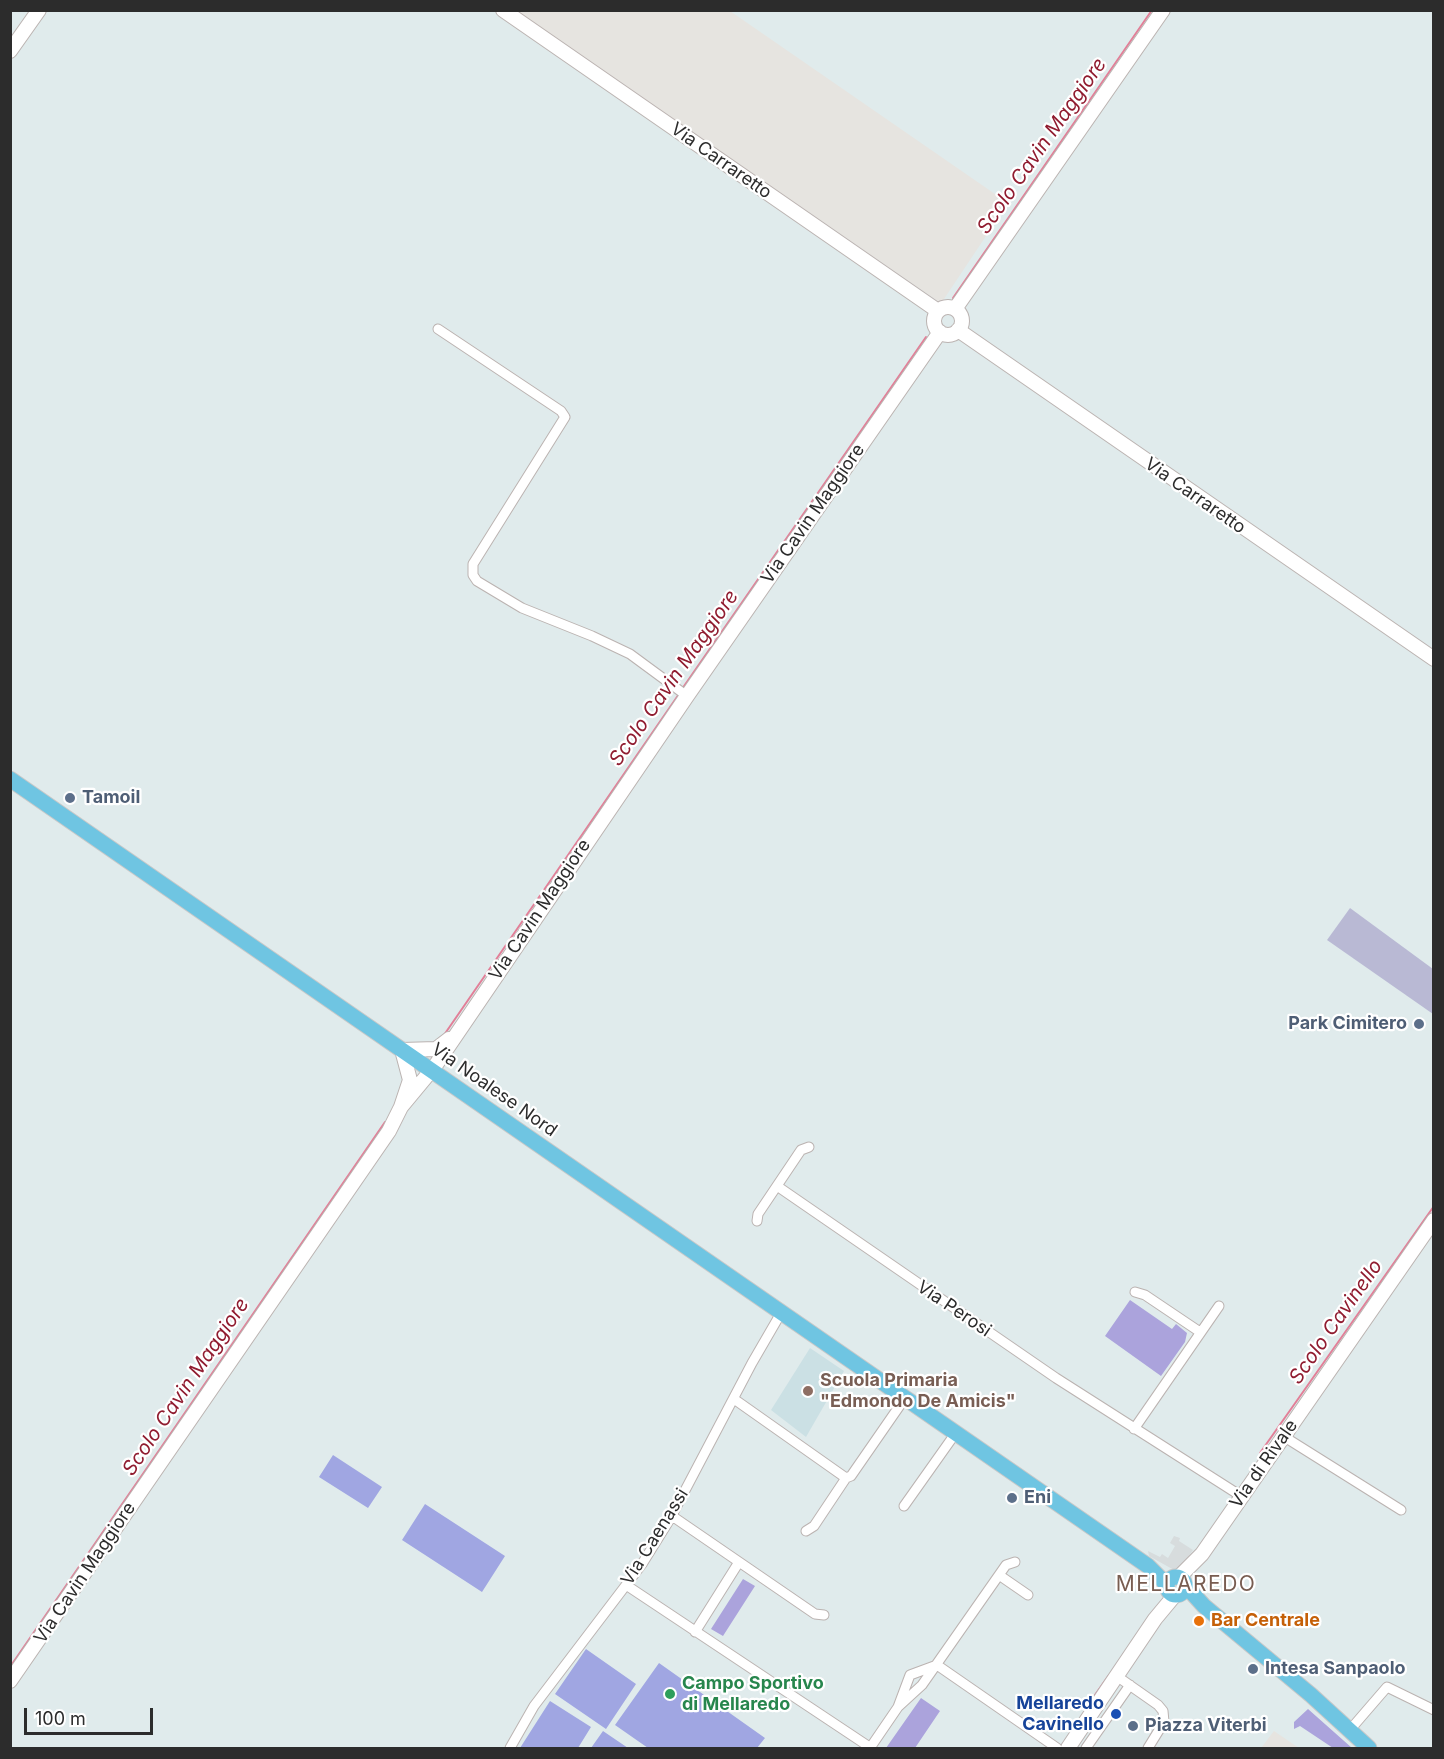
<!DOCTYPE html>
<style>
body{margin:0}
#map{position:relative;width:1444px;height:1759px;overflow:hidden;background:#e0ebec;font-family:Inter,sans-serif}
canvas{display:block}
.frame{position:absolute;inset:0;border:12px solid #2c2c2c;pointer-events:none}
.scale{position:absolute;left:24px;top:1708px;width:129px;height:27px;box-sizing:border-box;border:3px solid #2c2c2c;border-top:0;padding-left:8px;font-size:18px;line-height:21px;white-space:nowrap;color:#2c2c2c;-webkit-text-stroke:4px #fff;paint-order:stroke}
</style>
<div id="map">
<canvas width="1444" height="1759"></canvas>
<div class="frame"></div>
<div class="scale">100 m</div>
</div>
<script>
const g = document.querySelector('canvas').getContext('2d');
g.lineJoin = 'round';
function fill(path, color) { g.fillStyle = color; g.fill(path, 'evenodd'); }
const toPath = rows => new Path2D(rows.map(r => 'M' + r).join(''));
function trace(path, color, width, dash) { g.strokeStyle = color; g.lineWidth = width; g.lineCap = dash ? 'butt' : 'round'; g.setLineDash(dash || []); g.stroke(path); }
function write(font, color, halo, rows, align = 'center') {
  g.font = font + ' Inter,sans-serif'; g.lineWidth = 4.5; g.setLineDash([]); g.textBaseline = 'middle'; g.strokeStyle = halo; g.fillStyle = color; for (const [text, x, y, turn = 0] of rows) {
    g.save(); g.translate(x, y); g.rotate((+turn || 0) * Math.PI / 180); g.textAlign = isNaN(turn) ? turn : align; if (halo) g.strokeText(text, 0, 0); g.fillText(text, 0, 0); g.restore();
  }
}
fill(toPath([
 [515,11,730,11,1008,203,942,302,939,302],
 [1274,1731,1299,1748,1261,1748]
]), '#e6e4e0');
fill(toPath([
 [810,1348,844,1371,806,1437,771,1410]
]), '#cbe0e4');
fill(toPath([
 [1130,1300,1172,1329,1176,1324,1187,1333,1185,1342,1161,1376,1105,1336],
 [743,1579,755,1586,723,1636,711,1629],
 [921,1698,940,1711,915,1748,886,1748],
 [1308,1709,1352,1748,1333,1748,1300,1726,1294,1729,1294,1722]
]), '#aba3dc');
fill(toPath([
 [1350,908,1433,969,1433,1014,1327,940]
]), '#b9b9d4');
fill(toPath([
 [333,1455,382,1487,368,1508,319,1477],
 [425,1504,505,1556,482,1592,402,1540],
 [586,1649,636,1684,606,1729,555,1694],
 [659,1663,765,1738,757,1748,648,1748,615,1725],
 [550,1701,591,1727,578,1748,520,1748],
 [603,1731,628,1748,591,1748]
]), '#a0a6e2');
fill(toPath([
 [1174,1536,1180,1538,1179,1541,1193,1550,1182,1566,1174,1570,1149,1556,1148,1551,1160,1557,1162,1554,1168,1558,1175,1546,1170,1543]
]), '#d7dcdd');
trace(toPath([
 [953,298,1152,10],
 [682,689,926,337],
 [444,1035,679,694],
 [1260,1453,1434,1206],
 [10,1667,385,1122],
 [1090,1702,1109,1675]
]), '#e27f98', 2);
const street = toPath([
 [438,329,561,411,565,417,473,564,473,575,477,581,522,608,592,636,630,654,687,696],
 [777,1186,1056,1378,1241,1496],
 [757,1221,758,1214,801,1150,809,1147],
 [1135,1292,1145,1295,1200,1332],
 [734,1399,846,1478],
 [1134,1429,1219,1306],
 [1283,1436,1401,1510],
 [904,1506,955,1434],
 [670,1519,675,1518,815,1614,824,1615],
 [806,1531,814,1526,846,1478,851,1476,905,1398],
 [999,1575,1028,1595],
 [626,1585,871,1748],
 [695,1632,739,1562],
 [937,1665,1057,1748],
 [1118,1677,1158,1705,1163,1711,1164,1722,1148,1748],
 [898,1707,922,1685,1006,1565,1015,1562],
 [1349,1731,1387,1687,1434,1710],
 [510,1748,534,1706,642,1564,670,1519,752,1363,781,1313],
 [870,1748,898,1707,910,1675,937,1665],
 [1086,1748,1130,1685]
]);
const secondary = toPath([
 [503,10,938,311],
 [10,51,39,10],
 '934 321a14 14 0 1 1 28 0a14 14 0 1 1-28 0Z',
 [955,309,1163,10],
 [958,330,1434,659],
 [401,1107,435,1066,687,696,940,332],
 [1179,1577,1202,1554,1434,1220],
 [10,1681,389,1131,401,1107,410,1080,402,1050,436,1049,449,1039],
 [1068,1748,1155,1619,1175,1595]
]);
const primary = toPath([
 [10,779,1148,1566,1167,1585],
 '1167 1586a9 9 0 1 1 18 0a9 9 0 1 1-18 0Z',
 [1185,1585,1204,1606,1311,1695,1369,1748]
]);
trace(street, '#bbb3b1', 11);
trace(secondary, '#bbb3b1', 16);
trace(primary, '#c8c8c8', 17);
trace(street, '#fff', 9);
trace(secondary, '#fff', 14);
trace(primary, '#6fc5e2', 15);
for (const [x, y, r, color] of [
 [70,798,6,"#5c6f8a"],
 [1419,1024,6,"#5c6f8a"],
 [808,1391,6,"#8d6e63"],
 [1012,1498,6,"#5c6f8a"],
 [1199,1621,6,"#e8710a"],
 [1253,1669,6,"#5c6f8a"],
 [670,1694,6,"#2e9e5b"],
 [1116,1714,6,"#1a4fb4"],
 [1133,1726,6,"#5c6f8a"]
]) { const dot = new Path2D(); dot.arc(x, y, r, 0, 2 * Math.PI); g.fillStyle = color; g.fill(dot); trace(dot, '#fff', 2); }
write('18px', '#2c2c2c', '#fff', [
 ["Via Carraretto",721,161,35],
 ["Via Carraretto",1195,496,35],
 ["Via Cavin Maggiore",813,514,-55],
 ["Via Cavin Maggiore",540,910,-56],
 ["Via Noalese Nord",494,1090,35],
 ["Via Perosi",954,1309,34],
 ["Via di Rivale",1264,1464,-55],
 ["Via Caenassi",655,1537,-58],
 ["Via Cavin Maggiore",85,1573,-56]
]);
write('bold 18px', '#4e5e75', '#fff', [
 ["Tamoil",82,798],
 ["Park Cimitero",1407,1024,"right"],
 ["Eni",1024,1498],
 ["Intesa Sanpaolo",1265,1669],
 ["Piazza Viterbi",1145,1726]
], 'left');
write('bold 18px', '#785e54', '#fff', [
 ["Scuola Primaria",820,1381],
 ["\"Edmondo De Amicis\"",820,1402]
], 'left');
write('bold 18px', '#c56008', '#fff', [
 ["Bar Centrale",1211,1621]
], 'left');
write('bold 18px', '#27864d', '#fff', [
 ["Campo Sportivo",682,1684],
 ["di Mellaredo",682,1705]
], 'left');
write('bold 18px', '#164399', '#fff', [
 ["Mellaredo",1104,1704],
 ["Cavinello",1104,1725]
], 'right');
write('italic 20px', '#901c30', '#fff', [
 ["Scolo Cavin Maggiore",1042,146,-55],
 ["Scolo Cavin Maggiore",674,678,-55],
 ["Scolo Cavinello",1336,1322,-55],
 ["Scolo Cavin Maggiore",186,1387,-56]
]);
g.letterSpacing = '1.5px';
write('21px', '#785d51', '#fff', [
 ["MELLAREDO",1186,1585]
]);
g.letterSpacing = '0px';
</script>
